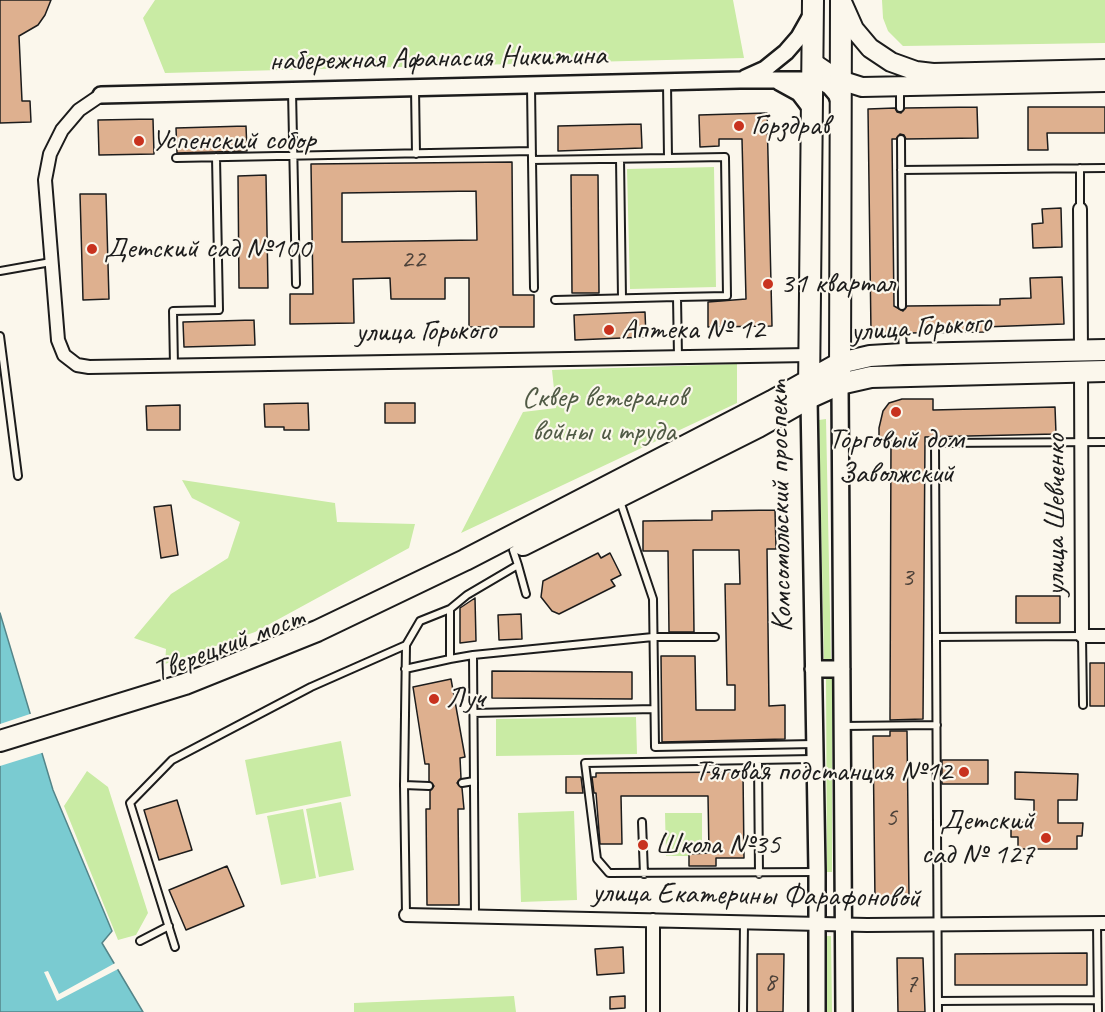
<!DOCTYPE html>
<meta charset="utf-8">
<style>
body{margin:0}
canvas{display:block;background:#fbf7ec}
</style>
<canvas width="1105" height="1012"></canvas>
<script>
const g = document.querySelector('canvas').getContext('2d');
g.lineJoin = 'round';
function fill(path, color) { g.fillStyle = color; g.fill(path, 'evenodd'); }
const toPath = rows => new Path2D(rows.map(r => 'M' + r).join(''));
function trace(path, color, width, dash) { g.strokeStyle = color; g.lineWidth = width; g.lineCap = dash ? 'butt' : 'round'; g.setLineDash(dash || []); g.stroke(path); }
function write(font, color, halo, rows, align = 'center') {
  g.font = font + ' Caveat,sans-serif'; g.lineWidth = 4.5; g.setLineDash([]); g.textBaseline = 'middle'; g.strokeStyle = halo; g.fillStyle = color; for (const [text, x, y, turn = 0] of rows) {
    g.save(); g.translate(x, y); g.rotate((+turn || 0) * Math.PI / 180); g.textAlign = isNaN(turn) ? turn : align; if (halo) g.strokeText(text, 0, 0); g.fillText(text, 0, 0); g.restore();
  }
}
fill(toPath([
 [155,0,733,0,744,58,165,73,143,18],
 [882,0,1105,0,1105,43,903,46,888,31,883,18],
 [714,167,716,287,630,289,627,169],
 [737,364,737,403,461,533,523,412,556,408,552,370],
 [826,419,831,662,824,662,819,420],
 [182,480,335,503,337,522,415,524,409,548,255,632,165,664,166,649,134,638,171,594,228,558,240,522,192,498],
 [826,678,832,678,832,872,827,872],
 [636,717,637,754,496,756,496,719],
 [341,741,351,796,256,815,245,760],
 [87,771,108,787,148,913,136,935,118,940,64,806],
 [341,802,354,870,319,877,306,809],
 [303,809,316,878,281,885,267,816],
 [574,811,577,900,521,902,518,813],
 [665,813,702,813,702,856,666,856],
 [825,936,831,936,832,1012,826,1012],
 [514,996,516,1012,354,1012,354,1003]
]), '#c9eba4');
const water = toPath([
 [0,613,53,790,112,931,102,943,143,1012,0,1012,0,613]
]);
fill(water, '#7acbd1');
trace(water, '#548589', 1.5);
fill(toPath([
 [33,713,45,752,0,766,0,724],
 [117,962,120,968,57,1001,44,972,48,971,59,994]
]), '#fbf7ec');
const building = toPath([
 [0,0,51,0,45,15,38,25,19,36,22,101,30,101,31,122,0,123,0,0],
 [977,107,978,138,906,139,904,135,900,134,896,139,892,139,894,306,903,311,907,306,1000,305,1000,299,1031,298,1030,278,1062,277,1064,324,984,327,984,332,907,333,902,328,899,329,897,333,871,333,868,109,895,108,897,112,901,113,905,108,977,107],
 [1028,107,1105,107,1105,133,1047,133,1048,150,1028,150,1028,107],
 [767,113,772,326,708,327,708,302,746,299,742,139,719,139,719,146,700,147,699,115,767,113],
 [153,119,154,154,99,155,98,120,153,119],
 [641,124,642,148,558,151,558,126,641,124],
 [246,126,247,151,177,153,176,128,246,126],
 [512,162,513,295,534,295,534,327,469,327,469,278,445,278,445,299,391,299,390,278,353,279,354,323,290,324,290,294,313,294,311,164,512,162],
 [476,191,477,240,342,242,342,193,476,191],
 [266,175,268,288,239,288,238,176,266,175],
 [571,175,598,175,599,293,572,293,571,175],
 [80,194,106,194,109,299,83,300,80,194],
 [1061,208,1062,247,1033,248,1032,224,1043,223,1042,209,1061,208],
 [645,312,646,337,575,340,574,315,645,312],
 [254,320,255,345,184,347,183,322,254,320],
 [902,399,933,399,933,410,1055,407,1056,434,925,437,923,719,890,720,891,438,879,439,879,428,883,411,889,403,902,399],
 [308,403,309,430,284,430,284,427,265,427,264,404,308,403],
 [385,403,415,403,415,423,385,423,385,403],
 [180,405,180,430,147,430,146,406,180,405],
 [171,505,178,555,161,558,154,507,171,505],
 [775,510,776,549,767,549,769,706,785,705,785,739,662,742,661,656,695,656,696,710,735,710,735,685,727,685,725,584,740,584,739,550,693,550,694,632,669,632,668,551,643,551,643,521,712,520,712,511,775,510],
 [598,553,601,558,610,553,621,575,611,580,615,586,559,614,552,611,541,597,543,581,598,553],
 [1016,596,1060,596,1060,623,1016,623,1016,596],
 [475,598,476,641,460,643,460,608,475,598],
 [521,614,522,639,499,640,498,615,521,614],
 [1090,663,1105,663,1105,706,1090,706,1090,663],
 [492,671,632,672,632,699,492,698,492,671],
 [451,679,465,757,460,758,461,778,457,783,462,788,464,809,458,809,459,905,427,905,426,809,430,809,430,791,434,786,429,781,429,764,425,764,413,687,451,679],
 [890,731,907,731,909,899,875,900,873,736,890,736,890,731],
 [942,760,988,760,988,784,942,784,942,760],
 [743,772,744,858,716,858,716,866,689,866,689,854,709,853,708,796,621,796,622,844,600,844,596,793,594,793,592,777,596,777,596,773,743,772],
 [1015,772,1078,774,1077,800,1058,800,1058,823,1083,823,1082,836,1077,836,1077,849,1018,849,1018,837,1011,837,1011,822,1034,822,1034,800,1015,799,1015,772],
 [566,777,581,777,583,793,566,793,566,777],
 [177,800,192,850,159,860,144,810,177,800],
 [227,866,244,906,186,930,169,890,227,866],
 [623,947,624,973,597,975,595,949,623,947],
 [1087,953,1087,985,955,985,955,954,1087,953],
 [757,954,784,954,783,1012,757,1012,757,954],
 [897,958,923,958,925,1012,898,1012,897,958],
 [625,996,625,1008,610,1009,610,997,625,996]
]);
fill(building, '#deb08f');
trace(building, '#1c1c1c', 1.5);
const service = toPath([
 [667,83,668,158,725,157,727,296,677,297],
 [531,86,532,160,668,158],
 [415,88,416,154],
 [900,88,900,108],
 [292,91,296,284],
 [901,139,902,306],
 [176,158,532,151],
 [620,159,622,298],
 [532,160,534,288],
 [1080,168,1080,209],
 [901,170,1105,168],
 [0,271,51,262],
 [555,300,677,297,678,357],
 [902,333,903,350],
 [0,336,18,476],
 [174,366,173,311,219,310,216,157],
 [620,501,653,599,655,747,814,744],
 [518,565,526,594],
 [936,637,935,443,1105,442],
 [450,659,473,655],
 [405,669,450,659,450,609,467,595,518,565,513,550],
 [473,713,654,709],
 [842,726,937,725],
 [813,759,585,763,597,859,609,873,816,872],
 [758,760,759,874],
 [462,783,474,781],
 [404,785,429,786],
 [642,822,644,874],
 [406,915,404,785,406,645],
 [475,916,473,655,653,637,715,637],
 [1097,923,1098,1012],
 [140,941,169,926],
 [175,947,130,803,172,760,311,687,406,645,420,621,450,609],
 [938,1001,1098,1000],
 [743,1012,744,923],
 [938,1012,936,637,1082,636,1083,705]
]);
const minor = toPath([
 [101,95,79,110,62,130,50,154,45,180,58,340,64,355,77,365,89,367,809,355],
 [1080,209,1081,350],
 [1081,371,1082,636,1105,636],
 [406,915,867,925,1105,923],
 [653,1012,653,920]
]);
const tertiary = toPath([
 [745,78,765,69,786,52,799,37,812,14],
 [779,82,799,93,812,110],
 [101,95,740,80,812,80,822,82,830,87,836,94,840,103],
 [840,384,844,1012],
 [809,398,817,872,817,1012],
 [813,669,842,669]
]);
const secondary = toPath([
 [842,2,854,29,870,48,891,62,916,71,933,73,1105,69],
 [812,62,837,79,862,87,1105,82]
]);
const primary = toPath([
 [840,375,841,0],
 [809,390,813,0],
 [523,545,758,427,809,398,840,384,871,377,1105,371],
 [0,741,185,684,317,631,465,560,772,401,840,363,870,356,903,354,1105,350]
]);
trace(service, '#1c1c1c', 10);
trace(minor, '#1c1c1c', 16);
trace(tertiary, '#1c1c1c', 20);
trace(secondary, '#1c1c1c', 22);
trace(primary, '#1c1c1c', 24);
trace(service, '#fbf7ec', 6);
trace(minor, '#fbf7ec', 12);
trace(tertiary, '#fbf7ec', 15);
trace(secondary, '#fbf7ec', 18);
trace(primary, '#fbf7ec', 20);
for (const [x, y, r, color] of [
 [739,126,6,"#c8321e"],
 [139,141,6,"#c8321e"],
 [92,249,6,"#c8321e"],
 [768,284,6,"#c8321e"],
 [609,330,6,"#c8321e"],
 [896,412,6,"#c8321e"],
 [434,699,6,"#c8321e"],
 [964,772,6,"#c8321e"],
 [1046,838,6,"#c8321e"],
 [643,845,6,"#c8321e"]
]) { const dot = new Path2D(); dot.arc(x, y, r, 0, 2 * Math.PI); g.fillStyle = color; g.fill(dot); trace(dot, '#fbf7ec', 2); }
write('27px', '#4c4139', null, [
 ["22",413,260],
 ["3",907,578],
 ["5",891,818],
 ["8",770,983],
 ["7",911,985]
]);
write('30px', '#1c1c1c', '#fbf7ec', [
 ["набережная Афанасия Никитина",438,59,-1],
 ["улица Горького",921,328,-4],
 ["улица Горького",426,332,-1],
 ["Комсомольский проспект",781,506,-91],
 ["улица Шевченко",1056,515,-90],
 ["Тверецкий мост",229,645,-21],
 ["улица Екатерины Фарафоновой",756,896,1]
]);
write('30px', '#1c1c1c', '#fbf7ec', [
 ["Горздрав",751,126],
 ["Успенский собор",151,141],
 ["Детский сад №100",104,249],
 ["31 квартал",780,284],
 ["Аптека № 12",621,330],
 ["Торговый дом",896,440,"center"],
 ["Заволжский",896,474,"center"],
 ["Луч",446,699],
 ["Тяговая подстанция №12",952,772,"right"],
 ["Детский",1034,821,"right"],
 ["сад № 127",1034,855,"right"],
 ["Школа №35",655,845]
], 'left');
write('30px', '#505a45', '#fbf7ec', [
 ["Сквер ветеранов",604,398],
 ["войны и труда",604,432]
]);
</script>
